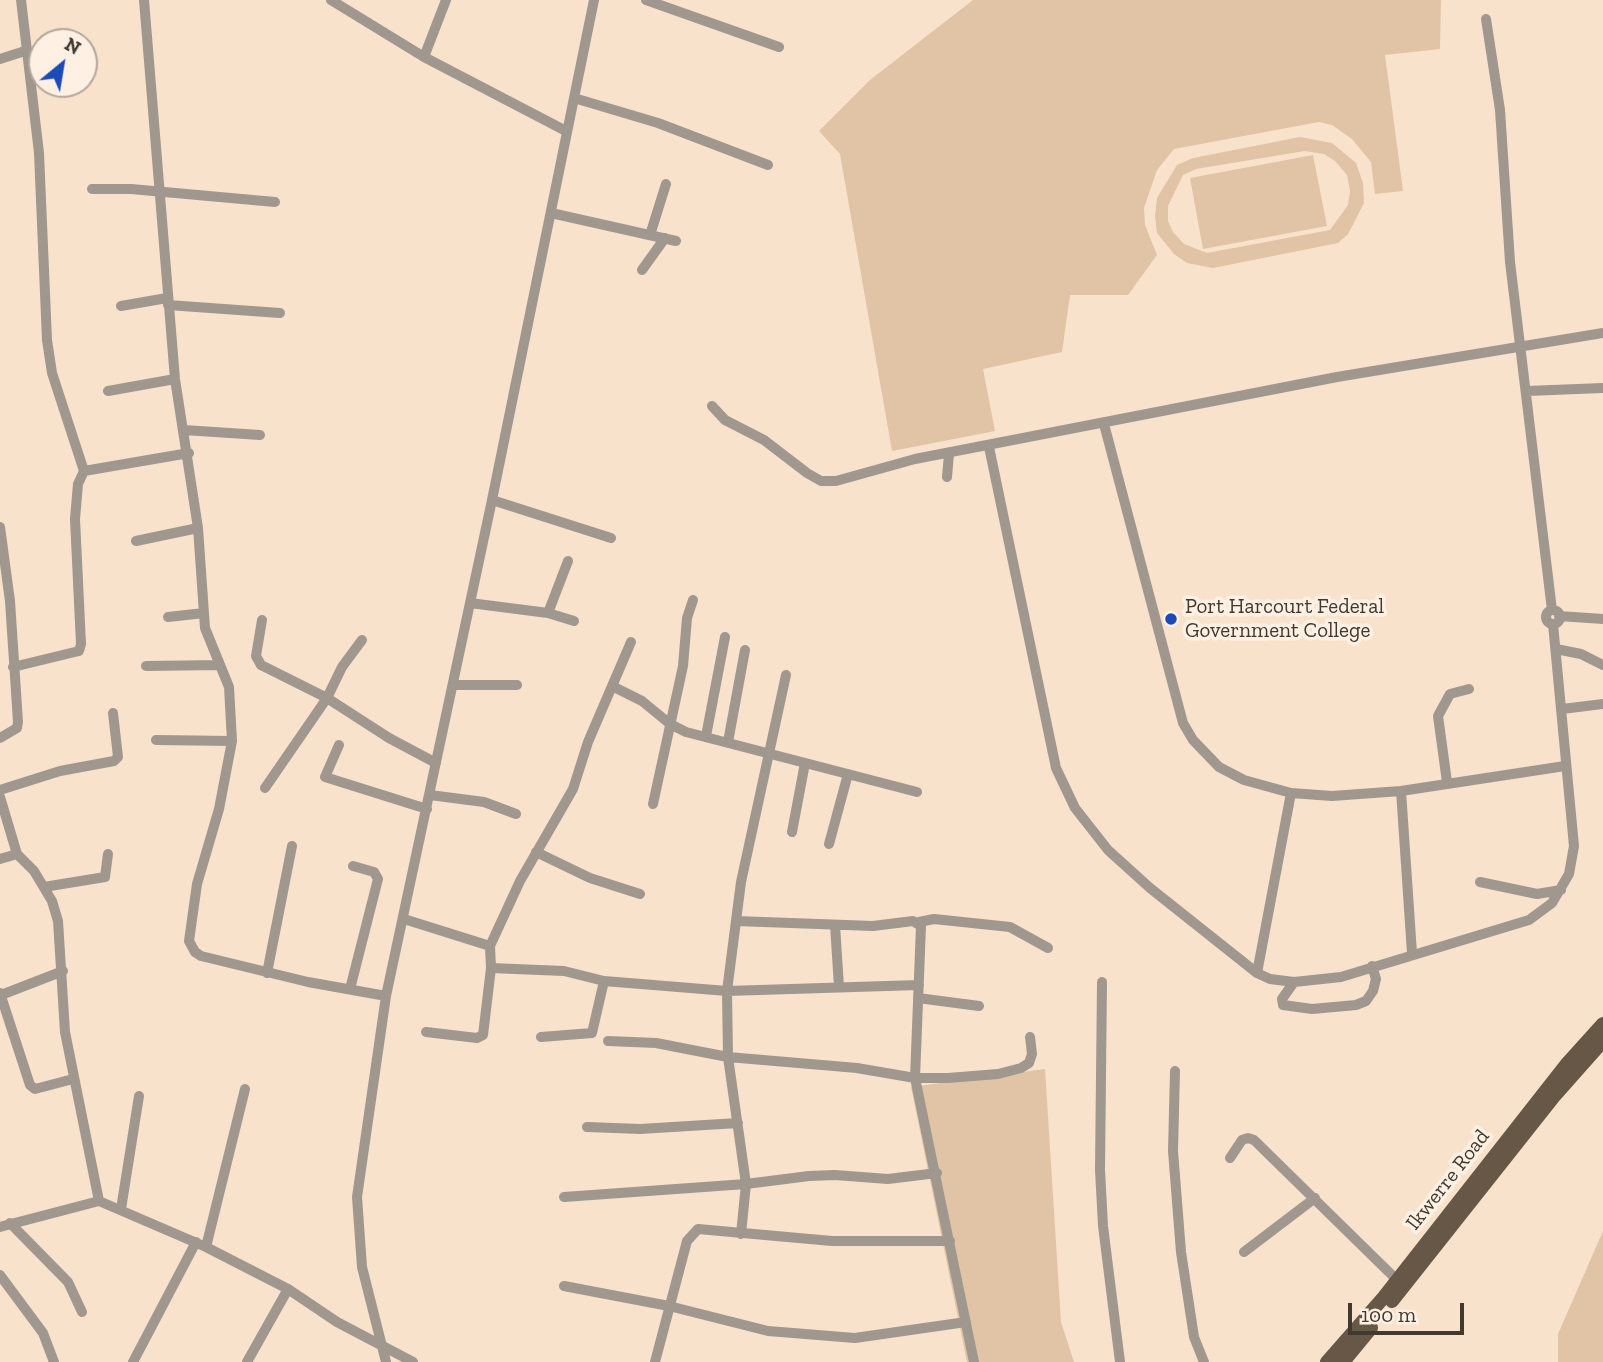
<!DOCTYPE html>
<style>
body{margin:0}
#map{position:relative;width:1603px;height:1362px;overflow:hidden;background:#f8e2cc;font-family:"Zilla Slab",serif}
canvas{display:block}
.north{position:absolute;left:28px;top:28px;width:70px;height:70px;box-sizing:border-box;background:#fef1e4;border:2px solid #b2a79c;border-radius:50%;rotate:30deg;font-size:19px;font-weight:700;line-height:28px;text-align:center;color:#413930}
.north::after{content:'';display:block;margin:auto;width:24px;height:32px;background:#1b4bb8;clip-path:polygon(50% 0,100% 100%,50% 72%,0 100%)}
.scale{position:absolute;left:1348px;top:1303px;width:116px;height:32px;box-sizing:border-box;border:4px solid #413930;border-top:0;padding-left:9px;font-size:21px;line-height:24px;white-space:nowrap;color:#413930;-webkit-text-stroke:5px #fef1e4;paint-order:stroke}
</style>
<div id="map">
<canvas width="1603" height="1362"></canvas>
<div class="north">N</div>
<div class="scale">100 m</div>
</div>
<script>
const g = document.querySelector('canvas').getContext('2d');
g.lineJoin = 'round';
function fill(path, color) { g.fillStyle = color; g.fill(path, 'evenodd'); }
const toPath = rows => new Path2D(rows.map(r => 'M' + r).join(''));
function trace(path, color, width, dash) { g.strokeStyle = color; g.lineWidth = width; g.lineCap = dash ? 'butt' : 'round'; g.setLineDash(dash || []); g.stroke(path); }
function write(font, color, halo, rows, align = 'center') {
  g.font = font + ' "Zilla Slab",serif'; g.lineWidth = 7; g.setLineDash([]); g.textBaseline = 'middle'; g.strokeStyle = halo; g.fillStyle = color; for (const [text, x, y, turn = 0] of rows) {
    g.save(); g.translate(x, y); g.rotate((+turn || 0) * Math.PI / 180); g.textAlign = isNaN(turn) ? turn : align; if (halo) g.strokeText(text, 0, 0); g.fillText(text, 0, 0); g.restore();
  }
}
fill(toPath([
 [973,0,1441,0,1440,49,1385,55,1403,191,1375,194,1371,162,1352,139,1332,125,1319,122,1174,149,1157,170,1144,208,1145,225,1157,255,1128,295,1070,295,1062,352,983,369,995,431,892,451,840,154,819,131,870,80],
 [1300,137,1332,143,1356,163,1363,183,1364,203,1348,234,1338,243,1213,268,1187,263,1174,254,1157,233,1155,216,1157,198,1177,165,1193,158],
 [1305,151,1324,154,1335,161,1347,175,1350,191,1348,205,1330,230,1207,253,1184,244,1173,232,1168,221,1168,206,1183,175,1196,169],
 [1313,155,1327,226,1203,249,1190,178],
 [1045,1069,1061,1322,1074,1362,967,1362,911,1087],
 [1603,1231,1603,1362,1558,1362,1558,1334]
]), '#e1c4a5');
trace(toPath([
 [144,0,175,379,198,528,205,628,229,687,232,741,219,809,197,884,189,941,195,952,201,956,308,982,386,996],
 [331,0,424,57,566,131],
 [646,0,779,47],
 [1486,19,1500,110,1510,262,1552,610],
 [424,57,446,0],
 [0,59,25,51],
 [574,98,658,123,768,165],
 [92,189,131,189,275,202],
 [551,213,676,241],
 [650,235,666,184],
 [642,270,665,238],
 [168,305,280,313],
 [121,306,167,298],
 [108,391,175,379],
 [1527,391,1603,388],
 [712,406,725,420,764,440,807,473,821,481,836,481,915,459,1337,377,1603,333],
 [1104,424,1183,723,1193,740,1219,767,1244,780,1291,793,1332,796,1401,791,1565,766],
 [184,430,260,435],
 [989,447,1056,768,1075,808,1108,850,1150,888,1257,973,1270,979,1294,982,1341,977,1529,920,1552,903,1569,874,1574,846,1553,624],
 [84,471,189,453],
 [947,477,949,454],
 [492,500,611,538],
 [0,527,10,601,18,722,17,728,0,738],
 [136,541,198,528],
 [470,603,548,613,574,621],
 '1546 617a7 7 0 1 1 14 0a7 7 0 1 1-14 0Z',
 [548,613,568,561],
 [1559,616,1603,619],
 [168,617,204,613],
 [262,620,256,656,261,665,327,698,389,738,436,763],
 [1556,649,1581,654,1603,665],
 [146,666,220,665],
 [13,667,79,651,81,644,75,519,78,484,84,471,52,373,47,340,39,153,21,0],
 [454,685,517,685],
 [612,686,642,701,670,724,686,732,917,792],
 [1562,709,1603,704],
 [706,736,725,637],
 [156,740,232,741],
 [728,742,745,650],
 [339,745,325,777,427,809],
 [1447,782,1438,716,1450,694,1469,689],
 [265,788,327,698,342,667,362,640],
 [0,790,60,771,114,761,118,757,113,713],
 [1401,791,1412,953],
 [430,795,484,802,516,814],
 [0,797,17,854,34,871,52,901,58,921,65,1032,99,1201],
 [653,804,683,666,687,618,693,600],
 [792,832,805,763],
 [829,844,848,774],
 [536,852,590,878,640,894],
 [0,859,17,854],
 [1480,882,1537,894,1561,890],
 [44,887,105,877,108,854],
 [404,919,490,946],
 [736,921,873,926,913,921,921,926,915,1078,974,1362],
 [919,922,934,919,1010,927,1048,948],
 [835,925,839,987],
 [491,968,564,971,604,981,727,991,919,985],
 [267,973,292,846],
 [1257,973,1291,793],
 [1102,982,1100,1170,1103,1226,1120,1362],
 [1294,982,1282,999,1283,1005,1312,1009,1356,1005,1366,1001,1373,991,1376,979,1372,966],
 [350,989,378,879,374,872,353,866],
 [0,993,30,1085,35,1089,73,1079],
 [1,995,63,971],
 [918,998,979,1006],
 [426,1032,477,1038,483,1035,491,968,490,946,520,881,573,789,588,742,631,642],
 [541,1037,592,1033,604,981],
 [608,1041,656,1043,728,1057,857,1068,915,1078,948,1078,998,1074,1021,1068,1029,1063,1032,1054,1030,1037],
 [1175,1071,1173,1151,1181,1252,1194,1337,1204,1362],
 [587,1127,640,1129,738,1123],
 [1230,1158,1242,1140,1248,1138,1254,1140,1397,1280],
 [564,1197,746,1184,809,1176,835,1175,888,1179,937,1173],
 [121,1209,139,1096],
 [10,1223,68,1282,82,1312],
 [0,1227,99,1201,206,1247,288,1289,337,1322,413,1362],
 [741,1234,746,1184,728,1057,727,991,741,882,786,675],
 [206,1247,245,1089],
 [1244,1252,1315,1198],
 [0,1275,43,1333,54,1362],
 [564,1286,669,1306,768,1331,855,1338,966,1322],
 [133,1362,196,1242],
 [247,1362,288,1289],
 [386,1362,362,1267,357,1197,386,996,492,500,594,0],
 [655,1362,687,1241,698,1229,832,1241,950,1241]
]), '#a0978e', 10);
trace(toPath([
 [1392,1301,1555,1095,1603,1041],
 [1327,1362,1384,1297,1566,1065,1603,1024],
 [1343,1362,1371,1328]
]), '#665746', 14);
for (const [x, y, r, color] of [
 [1171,619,7,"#1b4bb8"]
]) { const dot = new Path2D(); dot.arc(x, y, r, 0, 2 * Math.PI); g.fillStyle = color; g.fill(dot); trace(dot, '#fef1e4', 2.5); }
write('21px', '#413930', '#fef1e4', [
 ["Port Harcourt Federal",1185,607],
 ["Government College",1185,631]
], 'left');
write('21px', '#413930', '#fef1e4', [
 ["Ikwerre Road",1448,1180,-52]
]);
</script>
